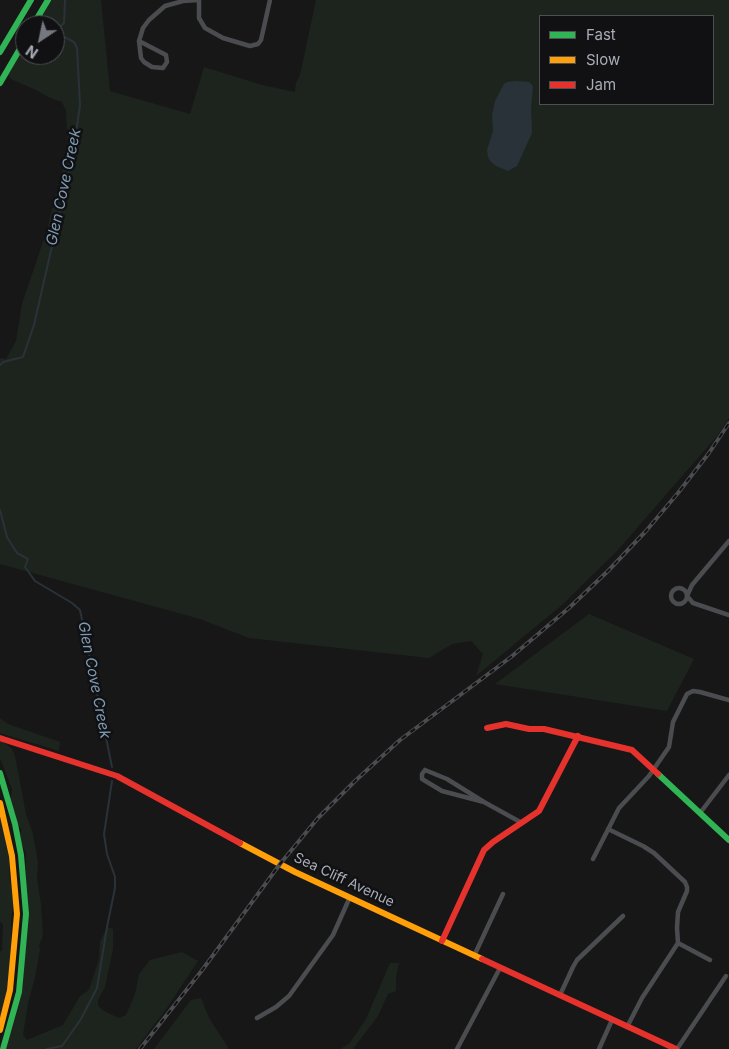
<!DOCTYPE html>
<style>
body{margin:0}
#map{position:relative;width:729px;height:1049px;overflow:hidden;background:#171717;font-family:Inter,sans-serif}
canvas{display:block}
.legend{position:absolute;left:539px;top:15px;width:175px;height:90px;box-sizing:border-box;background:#111113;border:1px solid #4d4f55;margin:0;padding:6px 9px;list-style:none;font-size:15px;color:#a8adb8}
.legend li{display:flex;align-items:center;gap:10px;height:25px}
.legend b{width:25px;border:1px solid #4d4f55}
.north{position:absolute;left:15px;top:15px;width:50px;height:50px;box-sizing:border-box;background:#111113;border:1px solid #4d4f55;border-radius:50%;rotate:214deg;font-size:14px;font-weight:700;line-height:20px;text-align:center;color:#a8adb8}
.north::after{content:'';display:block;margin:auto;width:18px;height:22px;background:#757880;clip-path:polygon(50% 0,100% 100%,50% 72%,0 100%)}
</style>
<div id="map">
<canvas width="729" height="1049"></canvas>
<ul class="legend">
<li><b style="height:6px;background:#30b455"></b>Fast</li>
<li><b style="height:6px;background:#ff9f0a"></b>Slow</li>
<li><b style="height:6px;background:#e5322d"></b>Jam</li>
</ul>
<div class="north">N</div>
</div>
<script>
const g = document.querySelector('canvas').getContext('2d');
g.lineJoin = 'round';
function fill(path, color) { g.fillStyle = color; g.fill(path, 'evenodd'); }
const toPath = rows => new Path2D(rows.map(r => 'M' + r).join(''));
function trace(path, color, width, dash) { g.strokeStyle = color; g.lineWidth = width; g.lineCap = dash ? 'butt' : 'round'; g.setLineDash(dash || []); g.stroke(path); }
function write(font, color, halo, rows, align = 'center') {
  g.font = font + ' Inter,sans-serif'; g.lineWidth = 5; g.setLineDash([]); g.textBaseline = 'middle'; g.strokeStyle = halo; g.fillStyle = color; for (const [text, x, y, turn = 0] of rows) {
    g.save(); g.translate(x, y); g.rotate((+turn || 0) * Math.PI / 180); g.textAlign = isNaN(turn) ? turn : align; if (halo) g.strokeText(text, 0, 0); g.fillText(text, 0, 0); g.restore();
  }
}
fill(toPath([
 [50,0,101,0,110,91,190,114,204,67,262,85,295,92,296,83,300,75,316,0,729,0,729,418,717,436,617,551,562,605,476,676,483,654,471,641,452,644,429,658,249,638,200,619,0,564,0,358,6,359,16,341,22,304,46,233,68,149,66,111,62,102,48,97,36,90,11,79,8,75,25,44,25,55,55,55,55,25,36,25],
 [540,16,713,16,713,104,540,104],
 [589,614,694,659,667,711,495,684],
 [0,718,8,724,60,742,59,751,0,733],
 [0,742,3,742,12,749,15,756,26,814,33,834,38,862,37,879,41,904,43,935,39,946,40,949,35,977,28,1003,23,1035,27,1040,63,1025,80,996,89,990,99,959,100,942,107,927,113,929,113,949,105,987,98,1000,98,1006,104,1011,119,1018,126,1015,135,994,139,974,150,960,182,952,198,961,167,1008,136,1049,5,1049,23,987,26,853,21,843,20,833,22,830,18,825,11,799,12,789,0,758],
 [0,816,9,858,9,875,14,896,11,921,12,957,3,1013,0,1023,0,952,2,950,3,924,0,922],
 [390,963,399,963,396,977,396,991,388,994,378,1016,353,1049,340,1049,349,1044,366,1019],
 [201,998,209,1018,229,1049,154,1049,191,1000]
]), '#1d241e');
fill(toPath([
 [515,81,529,82,533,86,531,108,532,133,517,166,508,171,496,166,491,162,488,157,487,150,493,131,492,115,495,101,504,84,507,82]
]), '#2a3239');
trace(toPath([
 [0,365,3,362,23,357,34,325,73,154,80,105,77,48,74,42,62,36,58,29,64,23,65,0],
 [0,510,7,537,17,553,28,559,25,567,35,581,72,603,80,610,112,767],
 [47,1049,62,1046,81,1019,97,988,107,927,115,888,115,877,107,854,104,834,112,781]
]), '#2a3239', 2);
trace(toPath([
 [199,0,199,18,205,28,223,38,250,46,258,44,261,40,270,0],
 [139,41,166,55,167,62,163,68,152,67,144,62,141,58,139,41,143,28,149,20,165,6,183,1,198,0],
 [729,541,692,585,687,596,693,603,729,615],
 '671 596a8 8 0 1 1 16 0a8 8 0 1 1-16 0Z',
 [425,770,447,779,484,802,442,791,422,779,422,774,425,770],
 [484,802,522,823],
 [700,813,729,775],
 [608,829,643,846,654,853,685,882,687,887,687,891,678,912,677,928,678,943,642,998,627,1027],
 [593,859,619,808,649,776,669,747,673,722,687,694,693,691,700,692,729,700],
 [678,943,710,960],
 [474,956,503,894],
 [560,995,573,967,577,960,623,916],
 [257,1018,276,1007,289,996,333,935,350,897],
 [457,1049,500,968],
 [599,1049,612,1020],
 [677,1049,726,976]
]), '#4b4c50', 4.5);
trace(toPath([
 [33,25,48,0],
 [0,52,31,0],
 [0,83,25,40],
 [0,773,15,824,21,855,26,914,19,992,3,1049],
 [658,774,729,840]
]), '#30b455', 6);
trace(toPath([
 [0,803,12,856,17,914,10,990,0,1030],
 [240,843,295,872,482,959]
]), '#ff9f0a', 6);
trace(toPath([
 [487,728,506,724,529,729,544,729,632,750,658,774],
 [0,738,117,776,240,843],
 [442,941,484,850,493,842,539,811,578,736],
 [482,959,676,1049]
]), '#e5322d', 6);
const rail = toPath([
 [140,1049,203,969,280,864,318,818,355,781,400,740,511,657,569,608,608,571,646,531,678,493,709,453,729,423]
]);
trace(rail, '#4b4c4f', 4);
trace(rail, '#111113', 2, [5.5]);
write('14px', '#a8adb8', '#111113', [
 ["Sea Cliff Avenue",344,880,25]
]);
write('italic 15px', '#7f9bb3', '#111113', [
 ["Glen Cove Creek",64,187,-78],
 ["Glen Cove Creek",94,680,79]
]);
</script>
